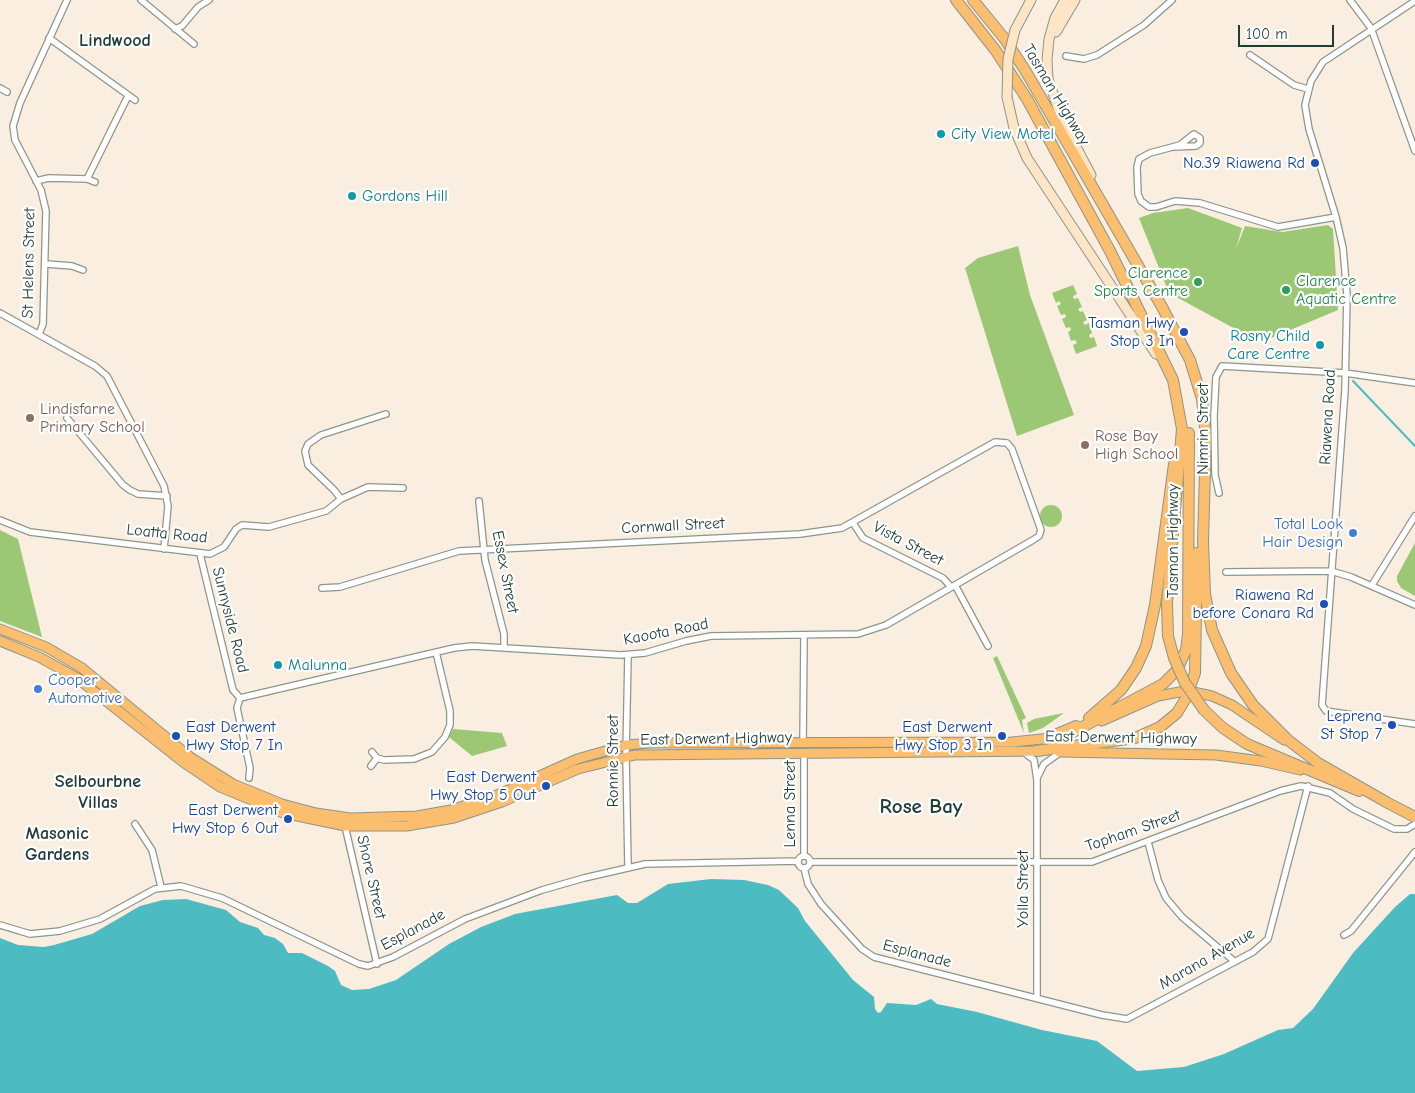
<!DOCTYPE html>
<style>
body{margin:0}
#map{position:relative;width:1415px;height:1093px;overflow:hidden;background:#f9eedf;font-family:"Comic Neue",sans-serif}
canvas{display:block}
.scale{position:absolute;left:1238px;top:25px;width:96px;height:22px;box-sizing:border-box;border:2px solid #1f3d34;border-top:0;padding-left:6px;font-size:15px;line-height:18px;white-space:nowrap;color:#1f3d34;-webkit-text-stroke:4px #fff;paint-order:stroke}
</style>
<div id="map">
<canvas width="1415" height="1093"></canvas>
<div class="scale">100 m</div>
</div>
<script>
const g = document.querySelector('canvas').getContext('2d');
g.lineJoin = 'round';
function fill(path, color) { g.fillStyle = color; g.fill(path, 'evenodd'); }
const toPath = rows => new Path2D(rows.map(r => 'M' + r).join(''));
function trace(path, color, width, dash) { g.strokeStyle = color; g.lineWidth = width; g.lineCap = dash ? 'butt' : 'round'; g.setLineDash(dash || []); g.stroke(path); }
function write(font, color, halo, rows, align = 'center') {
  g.font = font + ' "Comic Neue",sans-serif'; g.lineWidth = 4.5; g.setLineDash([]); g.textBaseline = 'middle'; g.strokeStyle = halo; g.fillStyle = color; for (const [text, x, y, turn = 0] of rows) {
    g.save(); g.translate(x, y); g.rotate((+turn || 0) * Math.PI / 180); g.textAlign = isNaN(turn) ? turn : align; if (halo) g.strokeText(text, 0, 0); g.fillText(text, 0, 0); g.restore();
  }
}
fill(toPath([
 [1188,208,1242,228,1236,249,1245,226,1282,232,1328,225,1333,229,1338,310,1264,341,1239,331,1169,293,1139,218,1153,213],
 [1018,246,1030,295,1074,415,1017,436,965,268,978,258],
 [1073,285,1077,294,1073,296,1074,299,1078,298,1082,307,1078,309,1080,312,1083,311,1087,320,1083,322,1085,325,1089,323,1092,333,1089,335,1090,338,1094,337,1097,346,1076,354,1073,345,1077,343,1075,340,1071,341,1068,332,1071,330,1070,327,1066,328,1062,319,1066,317,1065,314,1061,315,1057,306,1061,304,1059,301,1056,303,1052,293],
 '1040 516a11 11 0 1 1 22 0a11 11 0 1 1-22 0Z',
 [0,530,18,539,42,637,0,621],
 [1415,543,1415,596,1401,588,1397,581,1397,576],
 [997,656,1026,718,1022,720,1024,733,993,658],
 [1064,713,1043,728,1029,733,1027,723,1034,719],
 [453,729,502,733,507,746,472,756,449,737]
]), '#9cc774');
fill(toPath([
 [711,879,744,880,768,885,779,890,798,908,805,921,853,980,874,997,875,1009,878,1013,881,1012,887,1003,916,1005,931,999,937,1004,977,1012,1042,1030,1097,1041,1137,1071,1184,1067,1224,1054,1278,1030,1293,1028,1313,1009,1353,953,1395,907,1410,894,1415,894,1415,1093,0,1093,0,938,18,945,44,947,54,945,92,934,140,906,163,900,186,899,226,910,240,922,258,928,264,935,275,938,283,944,288,953,302,953,328,966,335,971,341,985,352,990,369,989,396,980,449,944,481,927,515,914,617,895,628,903,637,903,668,884]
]), '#4dbbc2');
trace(toPath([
 [1353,381,1415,446]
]), '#4dbbc2', 2);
const street = toPath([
 [141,0,194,44],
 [1350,0,1371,28,1415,151],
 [1415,1,1323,62,1311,81,1305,105,1309,129,1336,217,1343,248,1347,295,1345,390,1322,705,1326,711,1415,724],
 [175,29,182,26,198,7,209,0],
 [49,38,135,100],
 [1250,55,1294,85,1308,89],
 [1066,56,1084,59,1097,55,1144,25,1172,0],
 [0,88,7,92],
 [1173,147,1196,146,1200,143,1200,138,1194,134,1180,145,1150,153,1139,159,1137,167,1138,194,1141,201,1149,207,1156,207,1175,201,1200,203,1278,227,1336,217],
 [87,179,128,96],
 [36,181,49,178,87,179,95,182],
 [46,264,72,266,83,270],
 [0,313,95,366,107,376,164,486,168,506,164,549],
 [39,334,43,324,46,211,41,190,15,140,13,126,20,103,67,0],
 [67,418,123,485,130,490,138,494,167,496],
 [1219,493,1215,475,1214,416,1216,377,1222,366,1345,373,1415,383],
 [341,499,334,490,308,465,305,451,308,444,321,435,386,414],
 [479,501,485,560,504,634,504,648],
 [0,520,30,532,210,554,224,547,236,529,242,525,269,527,326,511,341,499,368,487,403,488],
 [853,523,863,538,943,578,951,587],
 [200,554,233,690,240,698,237,708,250,768,249,778],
 [1226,572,1331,571,1351,577,1415,605],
 [955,585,988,646],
 [1372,585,1415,516],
 [628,655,626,756,628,867],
 [240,698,454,648,472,646,621,655,645,653,686,641,711,636,858,634,886,625,1033,540,1039,536,1041,530,1012,449,1007,443,995,442,842,528,800,534,459,551,340,587,322,588],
 [803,744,804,637],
 [372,752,377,758,384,760,414,759,432,752,445,737,450,725,450,711,436,652],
 [1025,753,1034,760,1037,780,1037,998],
 [371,766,377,758],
 [1037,778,1044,764,1061,752],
 [135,824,152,850,161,887],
 [345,826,377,964],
 [1148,842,1158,880,1166,898,1182,917,1234,961],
 '798 862a6 6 0 1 1 12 0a6 6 0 1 1-12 0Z',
 [804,856,804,752],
 [811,862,1092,862,1280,791,1301,786,1330,793,1353,809,1394,829,1407,829,1415,824],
 [804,868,808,884,821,904,862,949,874,957,1102,1015,1127,1019,1253,952,1268,939,1308,786],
 [0,925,30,934,60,931,100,919,155,889,181,886,222,898,359,964,368,966,393,957,465,919,542,890,584,878,645,864,798,861],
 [1344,935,1351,931,1415,852]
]);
const secondary = toPath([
 [1065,0,1055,18,1049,39,1047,60,1048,79,1063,122,1091,175],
 [1015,30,1031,0],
 [1056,32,1075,0],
 [1007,97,1014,128,1027,158,1156,354]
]);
const primary = toPath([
 [0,629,46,647,82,668,190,757,233,784,282,804,316,813,350,818,417,816,451,810,497,795,577,759,626,745,650,743,1012,742,1052,738],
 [0,641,39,657,77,678,183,762,220,787,283,813,345,826,407,826,454,818,502,802,578,769,635,755,1041,751],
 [1193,692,1212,696,1232,705,1284,740],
 [1102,721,1158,696,1185,691],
 [1059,752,1216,755,1261,761,1300,770]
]);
const highway = toPath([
 [956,0,996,51,1027,99,1110,251,1173,380,1182,429,1167,603,1168,636,1174,658],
 [973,0,1004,38,1025,70,1162,307,1190,360,1202,399,1206,436,1203,542,1205,594,1212,630,1231,673,1253,705,1288,740,1318,763,1388,803],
 [1204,710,1223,728,1247,744,1359,791],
 [1089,718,1121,690,1136,668,1146,646,1155,605,1174,464],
 [1073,732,1163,684,1177,670,1186,650,1188,634,1189,433],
 [1045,739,1076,726],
 [1036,751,1135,738,1160,727,1177,713,1186,698,1195,673,1197,553],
 [1384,801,1415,817]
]);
trace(street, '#8c968a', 8);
trace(secondary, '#8c968a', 11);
trace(primary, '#8c968a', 11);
trace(highway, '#8c968a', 12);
trace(street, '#fff', 5.5);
trace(secondary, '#fde5c5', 9);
trace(primary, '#fbbd6e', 9);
trace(highway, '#fbbd6e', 10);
const secondaryBridge = toPath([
 [1007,97,1008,59,1015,30]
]);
const highwayBridge = toPath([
 [1174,658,1185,683,1204,710]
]);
trace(secondaryBridge, '#8c968a', 11, []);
trace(highwayBridge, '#8c968a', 12, []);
trace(secondaryBridge, '#fde5c5', 9);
trace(highwayBridge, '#fbbd6e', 10);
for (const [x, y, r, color] of [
 [941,134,5,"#0f9aa8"],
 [1315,163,5,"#1a4fb4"],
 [352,196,5,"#0f9aa8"],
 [1198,282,5,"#2e9e5b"],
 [1286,290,5,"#2e9e5b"],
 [1184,332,5,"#1a4fb4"],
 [1320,345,5,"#0f9aa8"],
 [30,418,5,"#8d6e63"],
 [1085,445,5,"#8d6e63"],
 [1353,533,5,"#3f7fe0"],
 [1324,604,5,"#1a4fb4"],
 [278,665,5,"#0f9aa8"],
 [38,689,5,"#3f7fe0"],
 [1392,725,5,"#1a4fb4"],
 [176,736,5,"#1a4fb4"],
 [1002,736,5,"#1a4fb4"],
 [546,786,5,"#1a4fb4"],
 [288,819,5,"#1a4fb4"]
]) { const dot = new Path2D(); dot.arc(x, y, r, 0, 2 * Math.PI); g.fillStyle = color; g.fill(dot); trace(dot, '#fff', 2); }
write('16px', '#1f3d34', '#fff', [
 ["Tasman Highway",1056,95,59],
 ["St Helens Street",29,263,-89],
 ["Riawena Road",1328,417,-87],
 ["Nimrin Street",1203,429,-90],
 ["Cornwall Street",673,526,-3],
 ["Loatta Road",167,534,6],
 ["Tasman Highway",1173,541,-90],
 ["Vista Street",908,544,28],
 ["Essex Street",505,572,79],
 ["Sunnyside Road",230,620,76],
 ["Kaoota Road",666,632,-11],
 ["East Derwent Highway",1121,738,1],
 ["East Derwent Highway",716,739,-1],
 ["Ronnie Street",613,761,-90],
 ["Lenna Street",790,804,-90],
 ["Topham Street",1133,831,-19],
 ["Shore Street",371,877,77],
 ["Yolla Street",1023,889,-90],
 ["Esplanade",413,930,-28],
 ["Esplanade",917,954,15],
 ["Marana Avenue",1207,959,-30]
]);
write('16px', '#0d838f', '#fff', [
 ["City View Motel",951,134],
 ["Gordons Hill",362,196],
 ["Rosny Child",1310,336,"right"],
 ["Care Centre",1310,354,"right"],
 ["Malunna",288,665]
], 'left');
write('16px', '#164399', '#fff', [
 ["No.39 Riawena Rd",1305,163],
 ["Tasman Hwy",1174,323],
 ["Stop 3 In",1174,341],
 ["Riawena Rd",1314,595],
 ["before Conara Rd",1314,613],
 ["Leprena",1382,716],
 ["St Stop 7",1382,734],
 ["East Derwent",186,727,"left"],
 ["Hwy Stop 7 In",186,745,"left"],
 ["East Derwent",992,727],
 ["Hwy Stop 3 In",992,745],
 ["East Derwent",536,777],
 ["Hwy Stop 5 Out",536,795],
 ["East Derwent",278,810],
 ["Hwy Stop 6 Out",278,828]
], 'right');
write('16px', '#27864d', '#fff', [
 ["Clarence",1188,273],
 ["Sports Centre",1188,291],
 ["Clarence",1296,281,"left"],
 ["Aquatic Centre",1296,299,"left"]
], 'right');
write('16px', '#785e54', '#fff', [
 ["Lindisfarne",40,409],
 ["Primary School",40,427],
 ["Rose Bay",1095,436],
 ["High School",1095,454]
], 'left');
write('16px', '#366cbe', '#fff', [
 ["Total Look",1343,524],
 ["Hair Design",1343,542],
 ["Cooper",48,680,"left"],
 ["Automotive",48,698,"left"]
], 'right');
write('bold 18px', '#1f3d34', '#fff', [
 ["Lindwood",115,41],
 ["Selbourbne",98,782],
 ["Villas",98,803],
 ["Masonic",57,834],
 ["Gardens",57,855]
]);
write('bold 21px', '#1f3d34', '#fff', [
 ["Rose Bay",921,807]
]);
</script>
